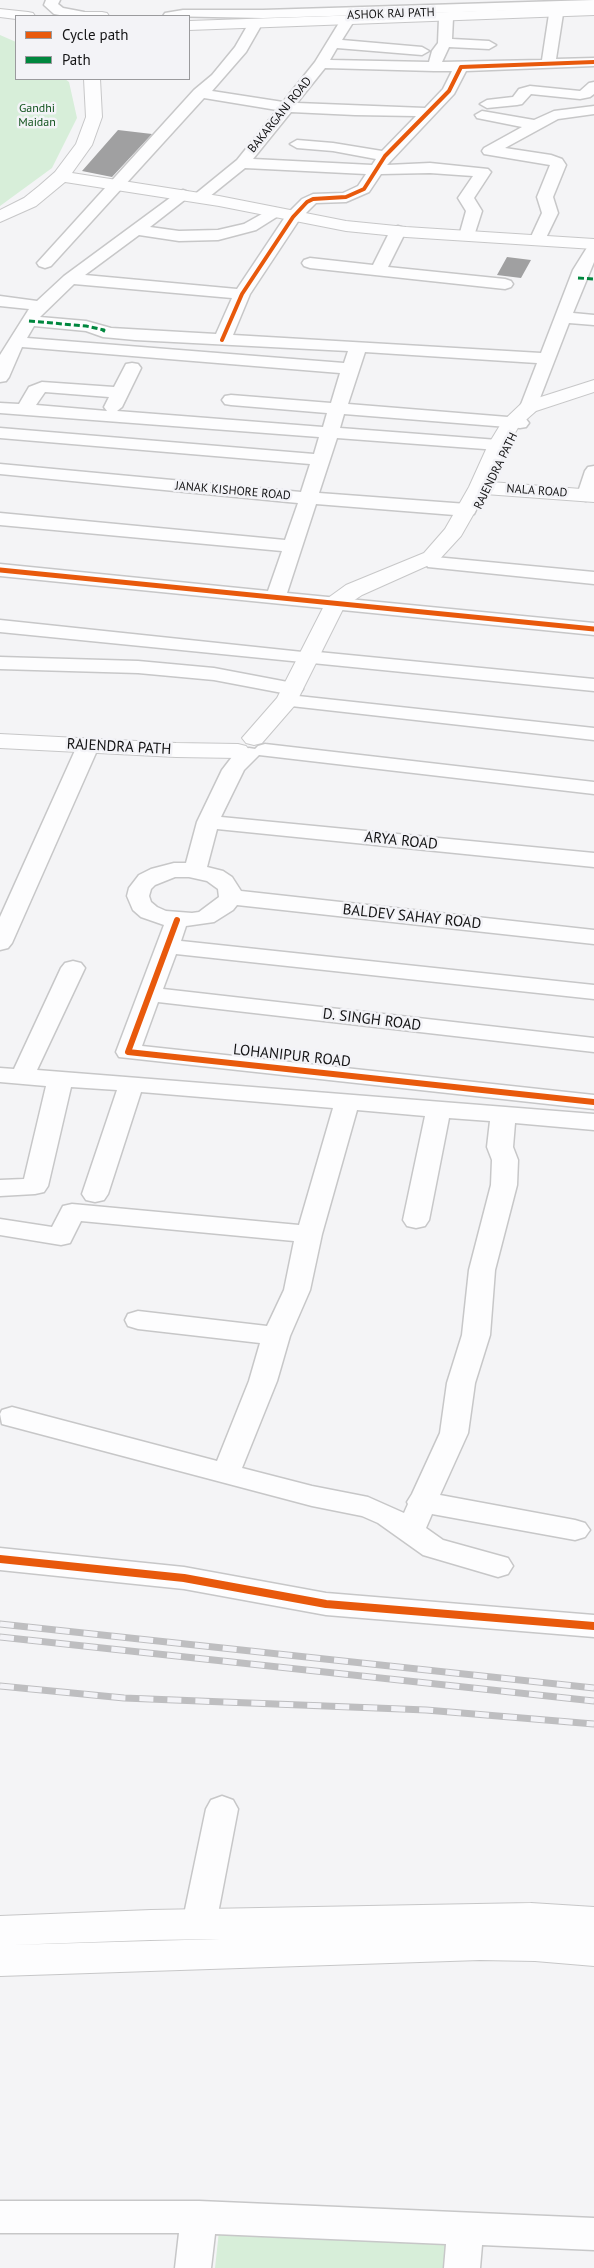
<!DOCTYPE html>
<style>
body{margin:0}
#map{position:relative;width:594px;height:2268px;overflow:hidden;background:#f4f4f6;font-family:"PT Sans",sans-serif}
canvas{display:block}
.legend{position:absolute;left:15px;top:15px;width:175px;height:65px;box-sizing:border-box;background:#f3f3f7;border:1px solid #9a9a9d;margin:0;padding:6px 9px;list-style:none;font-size:15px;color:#141415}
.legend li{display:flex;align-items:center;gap:10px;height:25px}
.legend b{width:25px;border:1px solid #9a9a9d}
</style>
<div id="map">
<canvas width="594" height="2268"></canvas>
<ul class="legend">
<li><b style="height:6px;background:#e8590c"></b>Cycle path</li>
<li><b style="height:6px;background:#00873e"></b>Path</li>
</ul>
</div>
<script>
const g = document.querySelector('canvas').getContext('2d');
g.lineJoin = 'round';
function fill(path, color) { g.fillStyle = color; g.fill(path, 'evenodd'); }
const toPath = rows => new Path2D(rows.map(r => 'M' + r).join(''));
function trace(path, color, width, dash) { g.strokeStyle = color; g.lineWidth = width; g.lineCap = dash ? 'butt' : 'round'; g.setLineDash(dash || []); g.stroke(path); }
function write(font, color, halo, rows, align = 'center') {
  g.font = font + ' "PT Sans",sans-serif'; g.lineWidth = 5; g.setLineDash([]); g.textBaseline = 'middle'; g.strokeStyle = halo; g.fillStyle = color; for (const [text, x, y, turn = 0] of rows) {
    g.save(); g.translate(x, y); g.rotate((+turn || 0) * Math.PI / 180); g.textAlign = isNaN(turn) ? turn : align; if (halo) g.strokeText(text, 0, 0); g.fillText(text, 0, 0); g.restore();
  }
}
fill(toPath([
 [0,35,16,42,16,79,65,79,69,82,77,118,52,168,0,206],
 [219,2231,454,2238,451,2268,215,2268]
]), '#d7eed9');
fill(toPath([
 [118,130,152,134,112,177,82,171],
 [507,257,531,260,521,278,497,275]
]), '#a0a0a1');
const minor = toPath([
 [46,0,60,0,58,4,63,8,84,12,86,15,65,16,54,14,44,5,46,0],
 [594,0,594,8,263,18,163,16,165,13,183,10,263,10,594,0],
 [556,10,563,14,556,59,594,58,594,66,466,71,454,94,387,165,430,163,488,169,491,172,474,198,482,211,473,239,461,239,459,236,466,211,458,198,473,176,430,173,381,174,369,192,346,202,316,203,299,220,250,294,233,335,541,353,573,270,588,246,594,244,594,262,573,313,594,315,594,325,569,323,535,411,523,411,520,407,537,363,365,352,348,404,520,418,526,419,529,423,526,427,520,428,344,414,340,428,498,440,504,441,507,445,504,449,498,450,337,438,319,493,467,504,474,506,476,510,474,514,467,516,316,504,287,593,594,623,594,635,0,576,0,564,268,591,282,551,0,525,0,513,285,540,298,503,0,474,0,464,301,492,310,464,0,438,0,428,314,454,319,437,0,413,0,403,19,404,29,387,42,382,114,387,126,364,132,363,138,364,141,368,122,407,117,411,323,427,327,413,231,405,225,404,222,400,225,396,231,395,331,403,340,373,22,347,9,377,6,381,0,382,0,355,29,309,0,306,0,296,37,301,64,276,178,192,183,190,188,192,191,195,150,227,179,231,218,230,244,224,269,210,275,208,281,210,283,213,256,230,218,240,179,241,139,235,85,275,237,289,287,214,302,199,313,194,343,193,358,186,366,174,245,168,204,201,194,201,191,198,194,195,237,160,277,110,204,98,51,266,45,268,39,266,37,263,194,90,212,75,235,47,250,21,260,21,262,24,246,52,212,91,283,102,315,62,342,18,352,18,354,21,342,40,422,47,429,51,422,55,337,48,330,60,429,62,432,51,438,43,439,18,446,14,453,18,452,39,489,41,496,45,489,49,449,47,442,62,542,60,549,14,556,10],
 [325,68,434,71,452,71,443,89,425,108,297,103,325,68],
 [291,112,355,115,416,116,382,151,333,143,297,140,290,144,297,148,333,151,376,159,372,165,253,159,291,112],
 [74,284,232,298,216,334,111,328,86,321,40,317,74,284],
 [34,326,86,331,103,337,135,340,348,351,344,363,27,338,34,326],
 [45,392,109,397,104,407,107,411,36,405,45,392],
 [594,82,594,94,590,97,580,99,531,94,522,104,517,105,487,108,480,104,487,100,513,97,519,89,530,86,580,91,589,83,594,82],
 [594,106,594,114,558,119,505,148,551,155,562,159,566,165,553,197,558,213,543,244,531,244,529,241,542,213,537,197,550,165,484,154,482,151,484,148,522,127,477,118,475,115,482,111,534,120,554,111,594,106],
 [398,226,404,228,406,231,388,267,505,279,511,281,513,284,511,287,505,289,310,268,304,266,302,263,304,260,310,258,373,265,390,231,392,228,398,226],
 [594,466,594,497,586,501,579,499,577,495,585,471,588,467,594,466],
 [435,557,594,572,594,584,428,567,425,563,428,559,435,557],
 [0,620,312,653,318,652,594,679,594,691,0,632,0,620],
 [0,657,138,661,214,668,293,683,300,685,303,689,300,693,293,695,214,680,138,673,0,669,0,657],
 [298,696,594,728,594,740,291,706,288,702,291,698,298,696],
 [88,740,95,742,99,746,12,943,8,948,0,950,0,917,77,746,81,742,88,740],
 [265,744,594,782,594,794,259,755,244,770,221,817,594,853,594,867,217,829,207,867,223,871,232,877,241,891,594,930,594,944,237,905,233,910,214,922,186,926,181,941,594,985,594,999,176,954,163,989,594,1038,594,1052,158,1002,142,1046,594,1095,594,1109,119,1057,116,1052,164,925,141,917,133,910,127,896,129,888,139,875,151,869,174,863,186,863,197,822,222,770,232,757,242,750,249,748,255,749,258,746,265,744],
 [175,877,189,877,207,881,218,889,219,897,199,912,192,913,166,911,157,907,151,902,149,896,151,889,155,885,175,877],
 [73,961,81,963,85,968,37,1070,594,1114,594,1130,515,1123,513,1147,518,1160,517,1185,495,1270,490,1335,475,1383,468,1433,440,1495,575,1520,585,1523,590,1530,585,1537,575,1540,432,1514,426,1528,443,1540,508,1558,513,1566,508,1574,498,1577,423,1555,378,1523,362,1516,312,1506,2,1424,0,1414,2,1410,12,1407,217,1461,249,1381,260,1343,138,1329,128,1326,125,1320,128,1314,138,1311,267,1326,284,1290,294,1241,81,1221,70,1243,61,1245,0,1235,0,1219,52,1227,63,1206,72,1204,299,1225,333,1108,141,1092,108,1194,104,1200,95,1202,86,1200,82,1194,117,1090,71,1087,48,1186,44,1192,35,1194,0,1196,0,1180,24,1179,46,1086,0,1082,0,1068,14,1069,61,968,65,963,73,961],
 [357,1110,425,1116,403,1220,407,1226,416,1228,425,1226,429,1220,449,1118,490,1121,487,1147,492,1160,491,1185,469,1270,462,1335,447,1383,440,1433,412,1494,407,1502,408,1504,404,1513,368,1497,312,1486,242,1468,277,1381,290,1336,310,1290,322,1234,357,1110],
 [0,1548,184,1567,326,1593,594,1615,594,1637,326,1615,184,1589,0,1570,0,1548],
 [222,1796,233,1800,238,1809,216,1924,211,1934,199,1937,187,1934,182,1924,206,1809,211,1800,222,1796],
 [0,2201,199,2201,594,2218,594,2250,482,2245,480,2268,444,2268,446,2244,215,2234,211,2268,175,2268,179,2233,0,2233,0,2201]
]);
const major = toPath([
 [594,7,594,15,189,30,189,21,594,7],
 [0,9,28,12,33,13,35,16,16,16,16,19,0,17,0,9],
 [72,12,102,12,107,13,109,16,65,16,67,13,72,12],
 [84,79,100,79,102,117,92,145,72,173,219,196,346,221,406,227,594,239,594,249,406,237,346,231,219,206,65,182,36,206,0,222,0,210,24,198,39,186,55,172,76,144,86,117,84,79],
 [594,380,594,392,536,411,519,426,508,445,491,482,594,490,594,502,485,494,461,536,438,561,362,595,344,607,295,705,262,743,254,745,246,743,242,738,277,698,328,598,346,585,424,553,445,529,469,487,488,445,502,422,522,403,594,380],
 [0,734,176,743,238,744,246,746,250,751,246,756,238,758,176,757,0,748,0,734]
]);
const highway = toPath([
 [531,1903,594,1907,594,1966,535,1961,480,1960,0,1976,0,1916,151,1910,531,1903],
 [220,1939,10,1945,151,1940,220,1939]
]);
trace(minor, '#c7c7c8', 3);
trace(major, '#c7c7c8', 2);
trace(highway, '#c7c7c8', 2);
fill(minor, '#fdfdfe');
fill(major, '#fdfdfe');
fill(highway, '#fdfdfe');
const rail = toPath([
 [0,1624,594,1688],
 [0,1637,594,1701],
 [0,1686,124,1698,426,1710,594,1724]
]);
trace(rail, '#bebec0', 7);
trace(rail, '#f3f3f7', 5, [14]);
trace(toPath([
 [578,278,594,279],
 [29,321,86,326,104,330,103,332]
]), '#00873e', 3, [6, 3]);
trace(toPath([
 [222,340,242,294,293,217,307,202,313,199,346,197,364,189,385,156,449,91,461,67,594,62]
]), '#e8590c', 4);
trace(toPath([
 [0,570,594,629]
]), '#e8590c', 5);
trace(toPath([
 [177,920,128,1052,594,1102]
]), '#e8590c', 6);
trace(toPath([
 [0,1559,184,1578,326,1604,594,1626]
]), '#e8590c', 8);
write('12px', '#141415', '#f3f3f7', [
 ["ASHOK RAJ PATH",391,14,-2],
 ["BAKARGANJ ROAD",280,115,-51],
 ["RAJENDRA PATH",496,471,-64],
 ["JANAK KISHORE ROAD",233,491,5],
 ["NALA ROAD",537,491,4]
]);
write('12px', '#12531e', '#f3f3f7', [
 ["Gandhi",37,109],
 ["Maidan",37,123]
]);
write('15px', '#141415', '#f3f3f7', [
 ["RAJENDRA PATH",119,747,3],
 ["ARYA ROAD",401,841,6],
 ["BALDEV SAHAY ROAD",412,917,6],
 ["D. SINGH ROAD",372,1020,7],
 ["LOHANIPUR ROAD",292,1056,6]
]);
</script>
